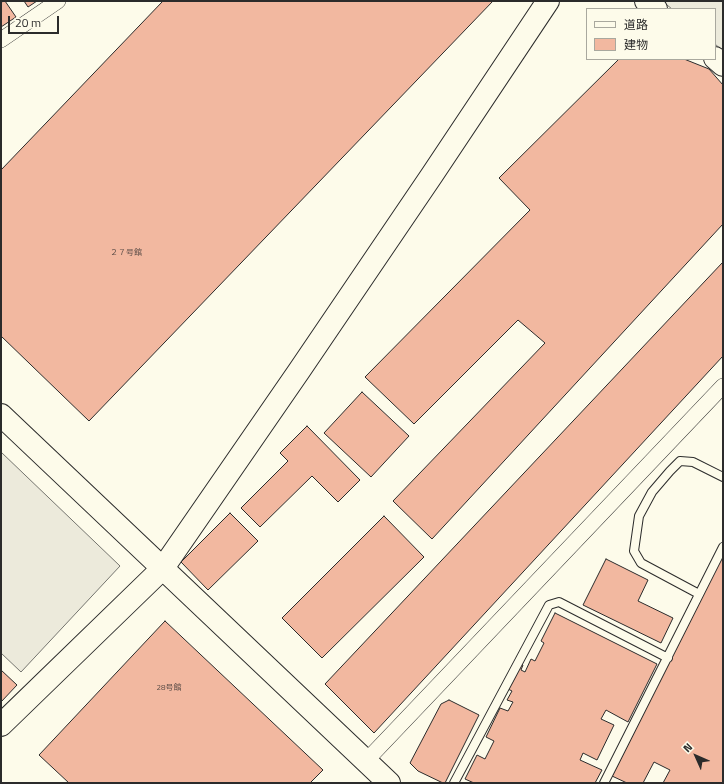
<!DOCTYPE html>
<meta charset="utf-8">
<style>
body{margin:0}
#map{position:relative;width:724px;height:784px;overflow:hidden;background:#fdfbea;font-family:"Titillium Web","Noto Sans JP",sans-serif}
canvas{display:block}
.frame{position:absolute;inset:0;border:2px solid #2b2b2b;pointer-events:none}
.legend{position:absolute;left:586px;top:8px;width:130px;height:52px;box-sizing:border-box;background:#fdfbea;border:1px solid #a9a89e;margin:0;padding:5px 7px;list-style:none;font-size:12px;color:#2b2b2b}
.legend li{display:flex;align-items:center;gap:8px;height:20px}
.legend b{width:20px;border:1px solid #a9a89e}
.north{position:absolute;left:676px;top:736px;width:40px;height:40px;-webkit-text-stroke:3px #fdfbea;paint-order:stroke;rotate:315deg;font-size:11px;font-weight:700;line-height:16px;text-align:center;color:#2b2b2b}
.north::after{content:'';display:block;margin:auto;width:14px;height:18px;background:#2b2b2b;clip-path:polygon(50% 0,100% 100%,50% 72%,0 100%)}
.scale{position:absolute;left:8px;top:16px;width:51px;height:18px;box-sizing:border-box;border:2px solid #2b2b2b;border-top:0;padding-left:5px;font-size:12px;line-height:14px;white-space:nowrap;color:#2b2b2b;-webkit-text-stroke:3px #fdfbea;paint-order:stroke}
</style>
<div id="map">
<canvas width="724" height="784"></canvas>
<div class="frame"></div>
<ul class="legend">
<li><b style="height:5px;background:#fdfbea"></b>道路</li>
<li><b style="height:11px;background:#f2b8a0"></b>建物</li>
</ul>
<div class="north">N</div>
<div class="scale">20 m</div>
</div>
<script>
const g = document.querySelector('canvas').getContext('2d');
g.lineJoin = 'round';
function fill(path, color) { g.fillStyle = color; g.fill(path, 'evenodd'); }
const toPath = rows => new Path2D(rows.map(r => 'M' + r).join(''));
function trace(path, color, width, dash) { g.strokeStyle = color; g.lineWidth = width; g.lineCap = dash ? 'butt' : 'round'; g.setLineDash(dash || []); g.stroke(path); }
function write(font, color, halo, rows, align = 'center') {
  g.font = font + ' "Titillium Web","Noto Sans JP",sans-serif'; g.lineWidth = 3; g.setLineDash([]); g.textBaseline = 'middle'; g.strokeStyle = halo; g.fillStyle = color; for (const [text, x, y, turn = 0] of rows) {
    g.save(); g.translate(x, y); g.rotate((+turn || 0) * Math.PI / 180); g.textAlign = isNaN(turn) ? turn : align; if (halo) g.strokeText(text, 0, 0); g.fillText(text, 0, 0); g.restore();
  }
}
const parking = toPath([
 [662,1,723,1,723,51,715,44,715,9,672,9,662,1],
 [1,452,120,566,21,672,1,653,1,452]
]);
fill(parking, '#eceadb');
trace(parking, '#74746e', 1);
const building = toPath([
 [5,1,16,17,1,27,1,2,5,1],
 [24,1,37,1,28,7,24,1],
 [163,1,493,1,89,421,1,336,1,170,163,1],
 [619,59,684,59,709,69,723,85,723,224,432,539,393,501,545,343,518,320,414,424,365,377,530,210,499,178,619,59],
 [723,262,723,356,374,733,325,684,723,262],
 [362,392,409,436,371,477,324,433,362,392],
 [307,426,360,480,338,502,312,476,260,527,241,508,288,461,280,453,307,426],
 [230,513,258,541,208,590,181,562,230,513],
 [384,516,424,557,322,658,282,618,384,516],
 [723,555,723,783,663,783,670,770,654,762,643,783,627,783,612,776,723,555],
 [606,559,648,580,638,601,673,618,661,643,583,605,606,559],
 [555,613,657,664,628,722,606,710,601,719,614,725,597,760,583,753,580,760,602,770,595,783,474,783,465,779,477,755,485,759,494,741,486,737,500,708,508,711,513,702,507,700,512,691,508,689,521,664,523,665,521,670,525,672,531,659,535,661,544,643,541,641,555,613],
 [165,621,323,770,310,783,69,783,39,755,165,621],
 [1,670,17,685,1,702,1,670],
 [449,700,479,715,445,783,443,783,418,771,410,763,441,704,449,700]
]);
fill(building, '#f2b8a0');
trace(building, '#2b2b2b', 1);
const lane = toPath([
 [699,594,641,563,634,551,639,516,652,492,670,471,680,461,693,462,723,477],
 [454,783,549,605,559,602,668,658],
 [604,783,723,547]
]);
const street = toPath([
 [1,40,58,1],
 [366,761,723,386]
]);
const secondary = toPath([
 [646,1,656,9],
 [715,58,723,65],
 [1,415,389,783],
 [1,725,163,568,299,371,432,175,548,1]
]);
trace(lane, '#2b2b2b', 10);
trace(street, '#2b2b2b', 16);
trace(secondary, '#2b2b2b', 24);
trace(lane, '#fdfbea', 8);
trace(street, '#fdfbea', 15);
trace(secondary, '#fdfbea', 22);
write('8px', '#5d4e48', null, [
 ["２７号館",126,253],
 ["28号館",169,688]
]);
</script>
